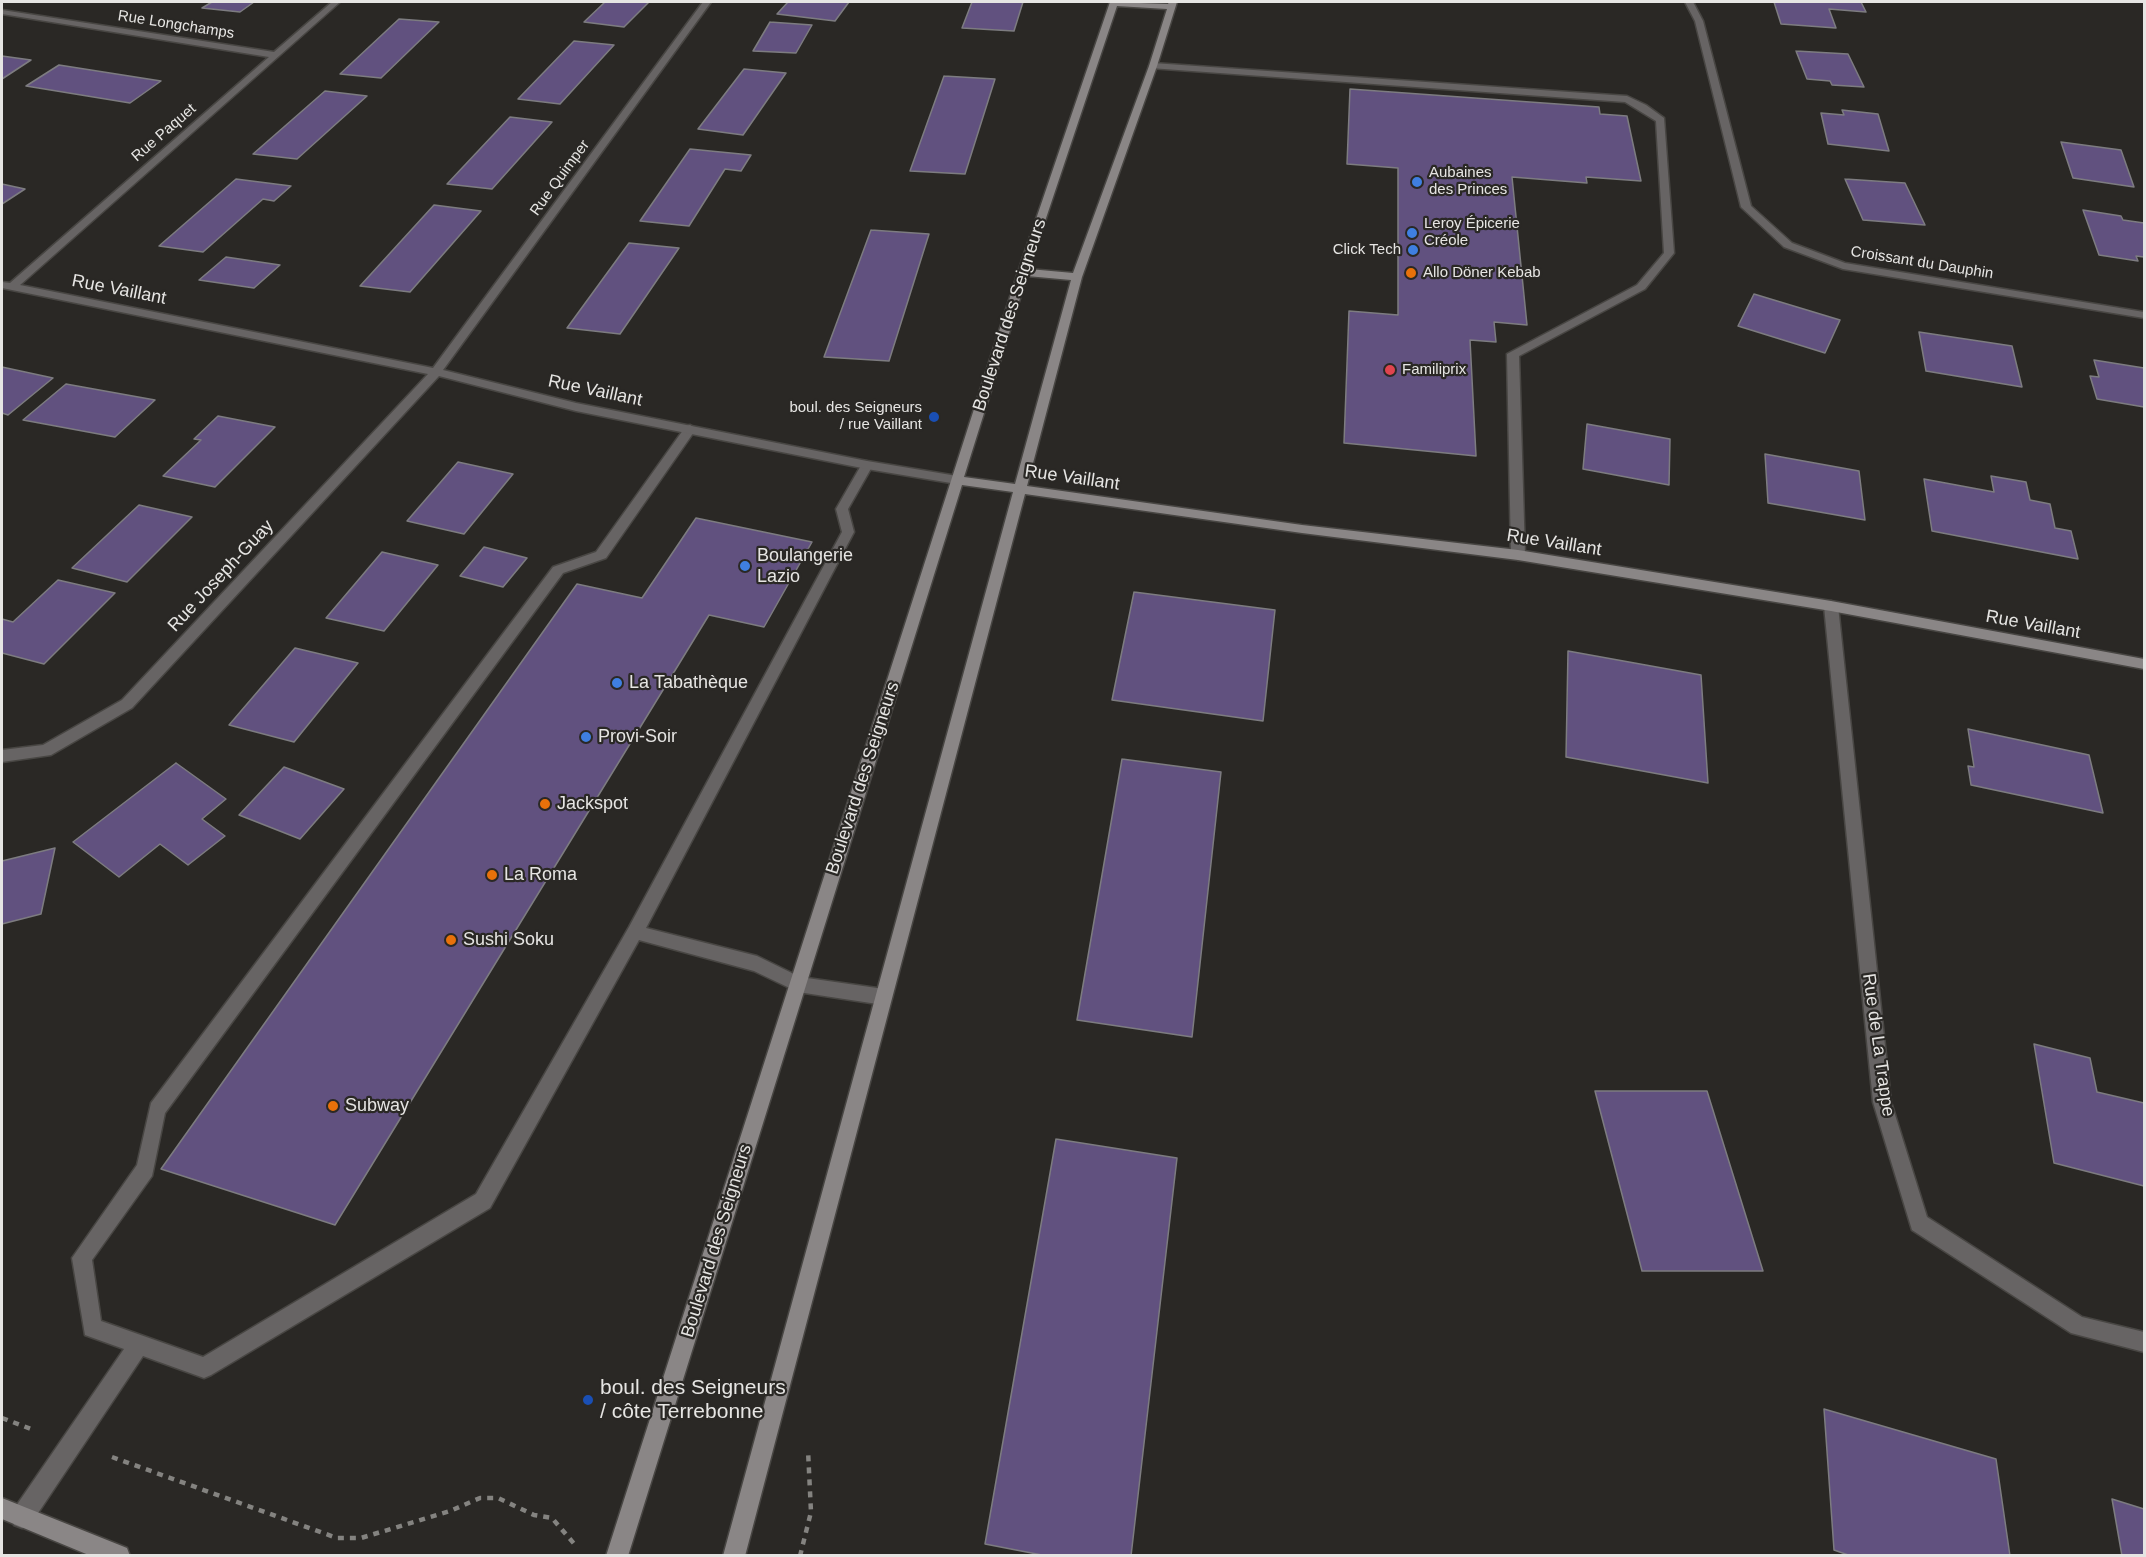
<!DOCTYPE html>
<meta charset="utf-8">
<style>
body{margin:0}
#map{position:relative;width:2146px;height:1557px;overflow:hidden;background:#2a2825;font-family:Helvetica,sans-serif}
canvas{display:block}
.frame{position:absolute;inset:0;border:3px solid #e6e5e3;pointer-events:none}
</style>
<div id="map">
<canvas width="2146" height="1557"></canvas>
<div class="frame"></div>
</div>
<script>
const g = document.querySelector('canvas').getContext('2d');
g.lineJoin = 'round';
function fill(path, color) { g.fillStyle = color; g.fill(path, 'evenodd'); }
const toPath = rows => new Path2D(rows.map(r => 'M' + r).join(''));
function trace(path, color, width, dash) { g.strokeStyle = color; g.lineWidth = width; g.lineCap = dash ? 'butt' : 'round'; g.setLineDash(dash || []); g.stroke(path); }
function write(font, color, halo, rows, align = 'center') {
  g.font = font + ' Helvetica,sans-serif'; g.lineWidth = 4.5; g.setLineDash([]); g.textBaseline = 'middle'; g.strokeStyle = halo; g.fillStyle = color; for (const [text, x, y, turn = 0] of rows) {
    g.save(); g.translate(x, y); g.rotate((+turn || 0) * Math.PI / 180); g.textAlign = isNaN(turn) ? turn : align; if (halo) g.strokeText(text, 0, 0); g.fillText(text, 0, 0); g.restore();
  }
}
const building = toPath([
 [212,2,254,2,240,12,202,8,212,2],
 [605,2,649,2,624,27,584,22,605,2],
 [788,2,849,2,835,21,777,14,788,2],
 [972,2,1023,2,1014,31,962,28,972,2],
 [1774,2,1861,2,1866,12,1829,9,1836,28,1781,24,1774,2],
 [399,19,439,22,381,78,340,74,399,19],
 [770,22,812,25,796,53,753,51,770,22],
 [574,41,614,45,560,104,518,99,574,41],
 [1796,51,1848,54,1864,87,1832,85,1830,81,1807,79,1796,51],
 [2,56,31,60,2,79,2,56],
 [59,65,161,81,130,103,26,86,59,65],
 [744,69,786,73,743,135,698,129,744,69],
 [944,76,995,79,965,174,910,171,944,76],
 [1350,89,1599,107,1600,114,1627,116,1641,181,1586,177,1587,183,1512,177,1527,325,1494,322,1496,342,1470,340,1476,456,1344,443,1349,311,1398,315,1398,168,1347,164,1350,89],
 [325,91,367,96,297,159,253,154,325,91],
 [1842,110,1878,114,1889,151,1828,144,1821,113,1844,115,1842,110],
 [510,117,552,122,492,189,447,184,510,117],
 [2061,142,2121,150,2134,187,2073,178,2061,142],
 [690,149,751,155,741,171,725,169,689,226,640,221,690,149],
 [236,179,291,186,274,201,263,199,203,252,159,246,236,179],
 [1845,179,1905,183,1925,225,1863,220,1845,179],
 [2,184,25,189,2,204,2,184],
 [434,205,481,211,410,292,360,286,434,205],
 [2083,210,2121,216,2123,220,2144,223,2144,257,2136,256,2138,261,2099,255,2083,210],
 [871,230,929,234,889,361,824,357,871,230],
 [629,243,679,248,620,334,567,328,629,243],
 [226,257,280,265,254,288,199,280,226,257],
 [1754,294,1840,320,1825,353,1738,326,1754,294],
 [1919,332,2012,346,2022,387,1926,371,1919,332],
 [2094,360,2144,368,2144,407,2097,399,2090,376,2099,377,2094,360],
 [2,367,53,378,8,415,2,413,2,367],
 [66,384,155,400,115,437,23,420,66,384],
 [218,416,275,427,215,487,163,476,201,440,194,439,218,416],
 [1587,424,1670,439,1669,485,1583,469,1587,424],
 [1765,454,1859,471,1865,520,1768,503,1765,454],
 [458,462,513,474,464,534,407,521,458,462],
 [1991,476,2026,482,2030,500,2050,504,2055,528,2071,531,2078,559,1932,531,1924,479,1994,492,1991,476],
 [139,505,192,517,127,582,72,568,139,505],
 [696,518,812,542,764,627,709,615,335,1225,161,1169,577,584,642,598,696,518],
 [484,547,527,558,503,587,460,576,484,547],
 [382,552,438,565,384,631,326,618,382,552],
 [58,580,115,593,44,664,2,653,2,619,13,622,58,580],
 [1134,592,1275,610,1263,721,1112,700,1134,592],
 [295,648,358,663,294,742,229,725,295,648],
 [1568,651,1701,675,1708,783,1566,757,1568,651],
 [1968,729,2089,755,2103,813,1971,785,1968,766,1974,767,1968,729],
 [1122,759,1221,772,1192,1037,1077,1020,1122,759],
 [176,763,226,799,202,819,225,836,188,865,160,844,119,877,73,842,176,763],
 [284,767,344,789,300,839,239,815,284,767],
 [55,848,41,914,2,924,2,861,55,848],
 [2034,1044,2090,1058,2097,1092,2144,1103,2144,1186,2054,1163,2034,1044],
 [1595,1091,1707,1091,1763,1271,1642,1271,1595,1091],
 [1056,1139,1177,1158,1131,1556,1047,1556,985,1544,1056,1139],
 [1824,1409,1996,1459,2010,1556,1851,1556,1834,1550,1824,1409],
 [2112,1499,2144,1509,2144,1556,2122,1556,2112,1499]
]);
fill(building, '#61517f');
trace(building, '#7d7c80', 1.5);
const lane = toPath([
 [1153,63,1627,96,1646,105,1664,118,1674,253,1645,289,1519,356,1525,555,1523,558,1518,560,1511,555,1507,354,1637,285,1664,253,1656,121,1625,102,1150,68,1149,66,1153,63],
 [690,425,696,429,606,558,563,573,165,1113,152,1176,92,1260,101,1321,203,1357,476,1194,629,927,842,532,836,509,863,462,867,461,873,465,848,509,854,532,646,928,757,956,800,977,884,989,890,991,892,997,890,1003,884,1005,798,992,754,971,639,940,490,1208,211,1375,204,1378,143,1356,30,1525,22,1528,14,1525,11,1517,14,1509,124,1349,85,1335,72,1258,137,1165,151,1103,553,567,596,552,686,426,690,425]
]);
const street = toPath([
 [332,2,340,2,20,285,433,368,703,2,711,2,443,370,576,403,867,461,957,476,963,480,957,484,867,469,576,411,439,376,132,708,51,755,2,762,2,750,43,745,122,700,428,374,2,288,2,282,10,283,269,57,2,14,2,10,274,52,332,2],
 [1685,2,1693,2,1703,21,1751,206,1792,243,1845,263,2144,312,2144,318,1843,269,1784,247,1741,207,1695,21,1685,2],
 [1831,601,1838,606,1891,1102,1927,1217,2082,1317,2144,1332,2144,1352,2071,1333,1912,1230,1873,1102,1824,606,1831,601]
]);
const secondary = toPath([
 [1110,2,1168,4,1169,2,1177,2,1157,66,1082,277,1027,486,1302,525,1518,550,1831,601,2144,659,2144,669,1831,611,1518,560,1302,533,1025,494,745,1556,723,1556,1013,492,962,485,628,1556,606,1556,1018,272,1110,2],
 [1117,6,1167,9,1149,66,1073,273,1029,269,1117,6],
 [1027,276,1071,280,1015,484,964,477,1027,276],
 [2,1498,127,1548,130,1556,91,1556,2,1519,2,1498]
]);
trace(lane, '#484643', 3);
trace(street, '#484643', 3);
trace(secondary, '#484643', 3);
trace(toPath([
 [2,1418,31,1429],
 [112,1457,337,1538,361,1538,450,1511,480,1498,498,1498,534,1515,552,1518,576,1546],
 [800,1556,811,1512,808,1450]
]), '#848380', 4.5, [6, 6]);
fill(lane, '#676464');
fill(street, '#676464');
fill(secondary, '#8a8686');
for (const [x, y, r, color] of [
 [1417,182,6,"#3f7fe0"],
 [1412,233,6,"#3f7fe0"],
 [1413,250,6,"#3f7fe0"],
 [1411,273,6,"#e8710a"],
 [1390,370,6,"#e0444e"],
 [934,417,6,"#1a4fb4"],
 [745,566,6,"#3f7fe0"],
 [617,683,6,"#3f7fe0"],
 [586,737,6,"#3f7fe0"],
 [545,804,6,"#e8710a"],
 [492,875,6,"#e8710a"],
 [451,940,6,"#e8710a"],
 [333,1106,6,"#e8710a"],
 [588,1400,6,"#1a4fb4"]
]) { const dot = new Path2D(); dot.arc(x, y, r, 0, 2 * Math.PI); g.fillStyle = color; g.fill(dot); trace(dot, '#2a2825', 2); }
write('15px', '#e6e5e3', '#2a2825', [
 ["Rue Longchamps",176,25,9],
 ["Rue Paquet",164,133,-41],
 ["Rue Quimper",560,178,-54],
 ["Croissant du Dauphin",1922,263,9]
]);
write('15px', '#e6e5e3', '#2a2825', [
 ["Aubaines",1429,173],
 ["des Princes",1429,190],
 ["Leroy Épicerie",1424,224],
 ["Créole",1424,241],
 ["Click Tech",1401,250,"right"],
 ["Allo Döner Kebab",1423,273],
 ["Familiprix",1402,370],
 ["boul. des Seigneurs",922,408,"right"],
 ["/ rue Vaillant",922,425,"right"]
], 'left');
write('18px', '#e6e5e3', '#2a2825', [
 ["Rue Vaillant",119,290,11],
 ["Boulevard des Seigneurs",1010,315,-72],
 ["Rue Vaillant",595,391,12],
 ["Rue Vaillant",1072,478,8],
 ["Rue Vaillant",1554,543,9],
 ["Rue Joseph-Guay",221,576,-47],
 ["Rue Vaillant",2033,625,10],
 ["Boulevard des Seigneurs",863,778,-72],
 ["Rue de La Trappe",1878,1045,82],
 ["Boulevard des Seigneurs",717,1241,-73]
]);
write('18px', '#e6e5e3', '#2a2825', [
 ["Boulangerie",757,556],
 ["Lazio",757,577],
 ["La Tabathèque",629,683],
 ["Provi-Soir",598,737],
 ["Jackspot",557,804],
 ["La Roma",504,875],
 ["Sushi Soku",463,940],
 ["Subway",345,1106]
], 'left');
write('21px', '#e6e5e3', '#2a2825', [
 ["boul. des Seigneurs",600,1388],
 ["/ côte Terrebonne",600,1412]
], 'left');
</script>
